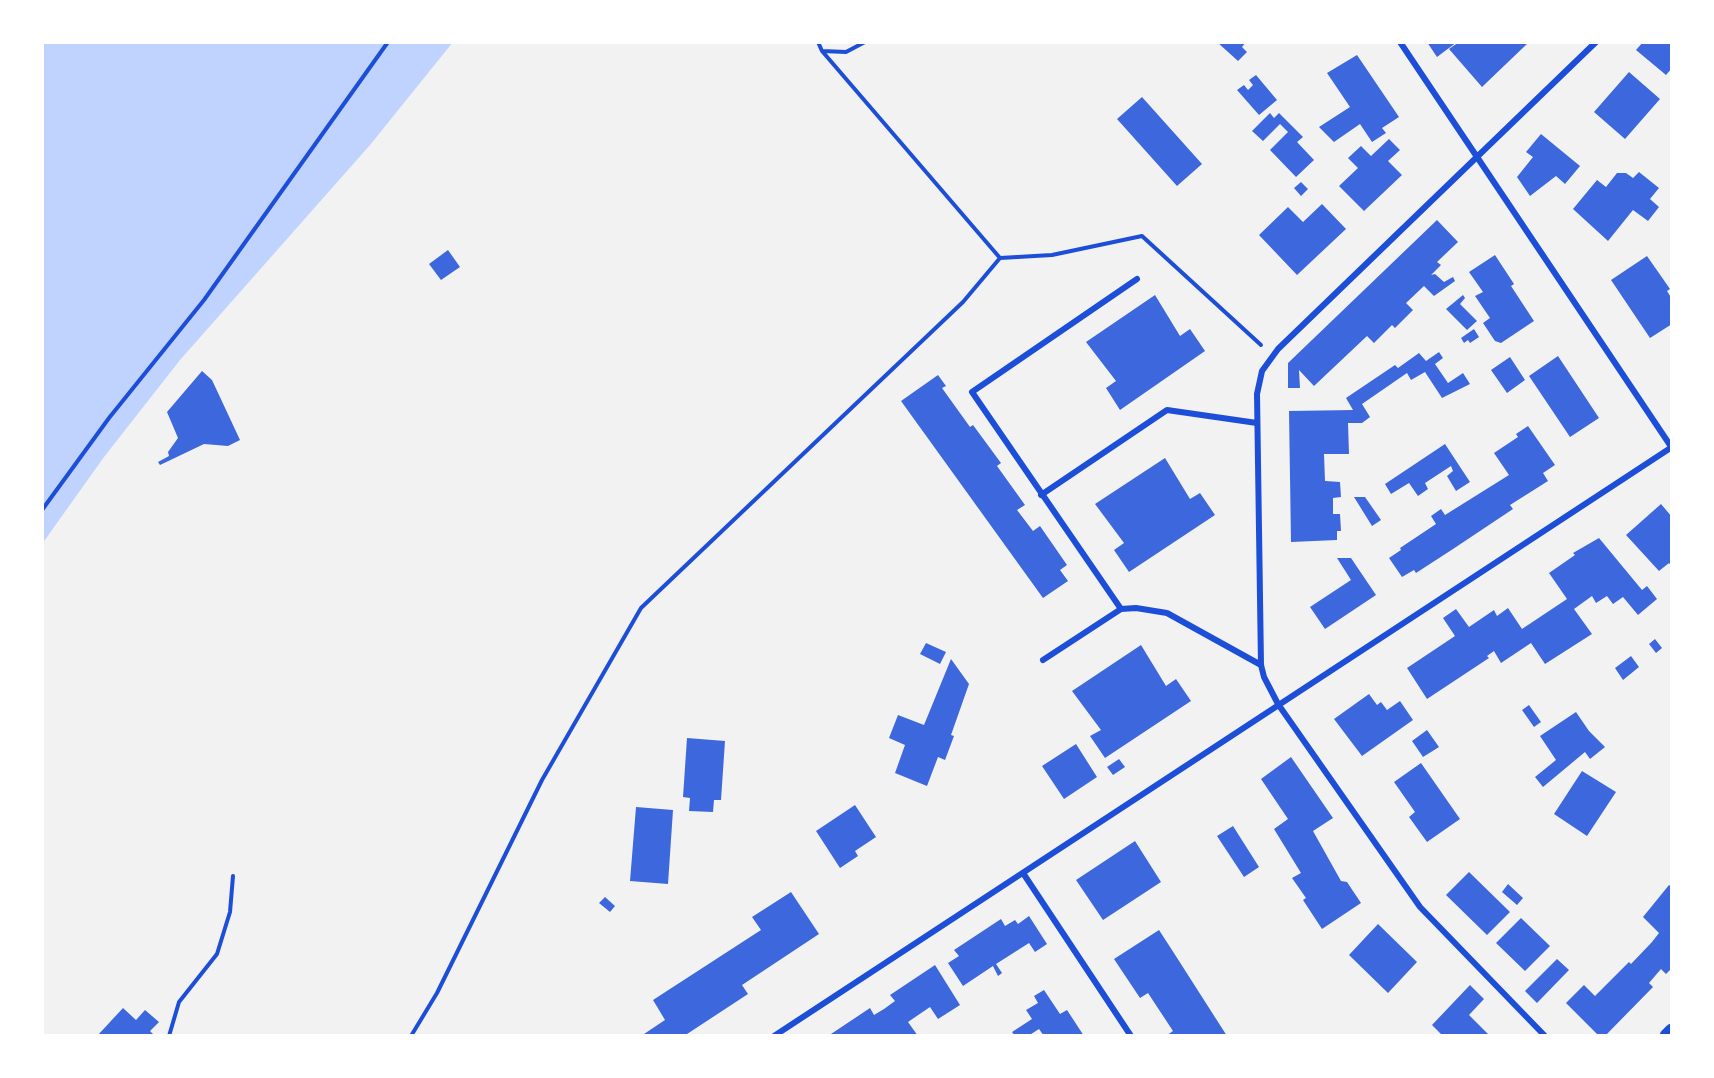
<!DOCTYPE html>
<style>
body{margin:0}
#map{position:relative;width:1714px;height:1078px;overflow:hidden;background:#f2f2f2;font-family:Roboto,sans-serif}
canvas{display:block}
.frame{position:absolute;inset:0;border:44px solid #fff;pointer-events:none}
</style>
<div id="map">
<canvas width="1714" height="1078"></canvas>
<div class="frame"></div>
</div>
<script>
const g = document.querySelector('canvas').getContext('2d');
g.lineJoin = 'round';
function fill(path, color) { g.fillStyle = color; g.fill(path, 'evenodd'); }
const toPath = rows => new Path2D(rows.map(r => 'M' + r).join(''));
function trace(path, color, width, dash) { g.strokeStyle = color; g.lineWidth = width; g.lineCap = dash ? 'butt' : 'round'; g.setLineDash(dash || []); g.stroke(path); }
fill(toPath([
 [42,42,453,42,370,145,180,360,104,457,42,544]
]), '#bfd3fe');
fill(toPath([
 [1217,42,1246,42,1242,47,1247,52,1238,61],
 [1427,42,1457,42,1437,57],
 [1459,42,1529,42,1482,87,1449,49],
 [1643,42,1672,42,1672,68,1666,75,1636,50],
 [1357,55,1399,117,1382,128,1386,133,1372,142,1360,124,1334,142,1319,127,1350,107,1327,73],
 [1629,72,1660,99,1625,139,1594,112],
 [1256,75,1277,100,1259,115,1237,90,1244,85,1248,90,1253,85,1249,80],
 [1142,97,1202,164,1177,186,1117,119],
 [1270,113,1274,118,1279,113,1303,137,1297,142,1314,160,1296,177,1270,150,1288,132,1280,124,1263,141,1252,131],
 [1541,134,1580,166,1565,184,1556,176,1530,196,1517,177,1533,157,1526,152],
 [1389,139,1400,150,1388,161,1402,175,1364,211,1339,186,1358,168,1348,158,1361,146,1371,156],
 [1639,172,1659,188,1650,199,1659,207,1648,221,1633,210,1608,241,1573,209,1597,180,1606,187,1617,173,1626,173,1633,178],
 [1301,182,1308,189,1301,196,1294,188],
 [1322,204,1346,229,1297,275,1259,235,1288,207,1303,222],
 [1437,220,1458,242,1437,262,1441,265,1431,275,1435,274,1444,282,1453,277,1455,281,1434,296,1424,286,1406,303,1413,310,1395,328,1392,325,1374,343,1367,336,1314,386,1299,370,1300,388,1288,388,1288,363],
 [448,250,460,267,441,280,429,264],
 [1495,255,1514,284,1511,286,1534,321,1501,343,1495,341,1483,323,1490,318,1475,296,1483,292,1469,272],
 [1647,256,1670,289,1667,291,1672,299,1672,324,1650,338,1611,280],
 [1155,295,1180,336,1190,329,1205,351,1120,410,1106,388,1116,381,1086,342],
 [1463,295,1465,298,1460,304,1477,321,1467,330,1446,309],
 [1474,329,1479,337,1470,343,1468,340,1464,343,1461,338],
 [1439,352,1443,358,1435,364,1448,383,1463,373,1470,384,1442,398,1425,372,1411,380,1407,373,1362,404,1370,417,1362,423,1348,423,1349,454,1324,454,1325,481,1340,482,1341,497,1333,498,1333,514,1340,514,1341,531,1337,531,1337,540,1291,542,1289,411,1353,410,1346,398,1395,365,1398,368,1419,353,1426,361],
 [1558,356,1599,418,1570,437,1529,376],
 [1510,357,1525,380,1507,393,1491,370],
 [202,371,212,380,240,440,228,446,204,444,160,465,158,462,169,456,168,452,178,438,167,412],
 [938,375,946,386,942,388,970,427,973,425,1001,463,997,466,1025,505,1017,510,1033,531,1040,526,1067,565,1060,570,1068,581,1043,598,901,401],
 [1528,426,1555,465,1543,473,1548,481,1510,505,1513,509,1453,549,1416,573,1414,570,1402,577,1389,558,1401,550,1400,548,1436,524,1431,516,1441,509,1445,515,1509,475,1494,453,1518,437,1516,434],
 [1445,444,1470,482,1456,491,1447,476,1453,471,1451,466,1425,483,1428,489,1418,496,1409,483,1391,494,1385,484],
 [1165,458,1190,499,1200,493,1215,515,1129,572,1114,550,1124,543,1095,504],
 [1354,497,1365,497,1381,520,1372,526],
 [1661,504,1672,517,1672,567,1669,563,1659,571,1626,535],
 [1599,538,1642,590,1647,586,1657,599,1638,615,1623,597,1613,604,1607,596,1596,603,1592,596,1574,609,1592,634,1545,664,1531,643,1501,663,1494,651,1487,656,1489,658,1427,699,1407,668,1455,636,1443,618,1456,609,1469,627,1494,610,1497,616,1508,608,1522,629,1567,599,1549,573,1575,555,1573,553],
 [1337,558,1351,558,1376,595,1325,629,1310,607,1351,580],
 [1655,639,1662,648,1656,653,1649,644],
 [926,643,946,652,940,664,920,654],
 [1141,645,1166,686,1176,679,1191,701,1105,758,1090,736,1101,730,1072,691],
 [1631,656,1639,667,1623,680,1615,668],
 [951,659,969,684,951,735,954,736,945,760,938,757,927,786,895,773,905,745,889,738,898,715,924,725],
 [1369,694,1377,705,1381,702,1387,710,1400,701,1413,720,1362,756,1334,719],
 [1529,705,1541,722,1534,727,1522,710],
 [1576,712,1589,731,1605,747,1590,759,1585,752,1543,787,1535,777,1556,760,1540,736],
 [1427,730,1439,747,1423,757,1412,741],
 [687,738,725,741,721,800,714,800,713,812,689,811,690,798,683,797],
 [1076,744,1097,777,1064,799,1042,766],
 [1291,757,1333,818,1313,831,1341,881,1347,882,1361,903,1322,929,1303,900,1306,898,1292,878,1301,873,1274,829,1288,819,1261,779],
 [1119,759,1125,767,1113,775,1107,767],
 [1421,763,1460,819,1427,842,1409,817,1415,812,1394,782],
 [1582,771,1616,792,1587,836,1554,814],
 [855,805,876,837,855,851,858,856,840,868,816,831],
 [636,807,673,810,668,884,630,881],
 [1233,826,1259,867,1244,877,1217,836],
 [1135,841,1161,882,1103,920,1076,880],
 [1469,872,1510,912,1487,935,1446,895],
 [1508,884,1523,898,1517,905,1502,892],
 [1669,885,1672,887,1672,968,1666,974,1661,969,1649,983,1653,987,1605,1036,1599,1036,1566,1003,1584,985,1595,996,1629,962,1631,964,1652,942,1659,933,1643,917],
 [791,892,819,934,742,985,748,994,684,1036,641,1036,665,1020,653,1000,761,930,752,917],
 [605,897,615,906,610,912,599,903],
 [1029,916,1047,944,1035,952,1029,943,996,964,1002,973,998,976,993,966,963,986,948,963,959,956,954,950,1001,919,1005,926,1015,920,1018,924],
 [1521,918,1550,946,1525,971,1496,943],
 [1378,924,1417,962,1388,993,1349,955],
 [1159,930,1172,950,1227,1036,1166,1036,1173,1031,1148,993,1140,998,1114,959],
 [1557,959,1569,970,1537,1003,1525,991],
 [935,965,960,1005,938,1019,930,1007,908,1022,918,1036,828,1036,870,1008,874,1015,884,1009,895,1001,890,995],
 [1470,985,1484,999,1469,1015,1490,1036,1443,1036,1432,1025],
 [1044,990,1060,1014,1067,1010,1084,1036,1044,1036,1039,1029,1028,1036,1015,1036,1012,1032,1032,1019,1026,1010,1038,1003,1034,996],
 [123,1008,136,1020,145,1010,159,1022,150,1031,153,1034,151,1036,97,1036]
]), '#3d67dc');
trace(toPath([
 [818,42,822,51,846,52,865,42],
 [822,51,1000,258],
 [42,510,109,418,204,300,388,42],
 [169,1036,179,1002,217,954,230,912,233,876],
 [411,1036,437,993,542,780,641,608,963,302,1000,258,1052,255,1142,236,1261,345]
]), '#1d4ed8', 4);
trace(toPath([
 [1400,42,1672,448],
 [1041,495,1167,410,1257,423],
 [1121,609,1136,608,1167,613,1261,665],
 [1043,660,1121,609,972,392,1137,279],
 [1023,873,1131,1036],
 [774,1036,1672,447],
 [1545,1036,1420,907,1278,704,1264,677,1261,665,1257,394,1262,371,1278,349,1596,42]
]), '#1d4ed8', 6);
trace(toPath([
 [1667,1036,1672,1031]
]), '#1d4ed8', 15);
</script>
